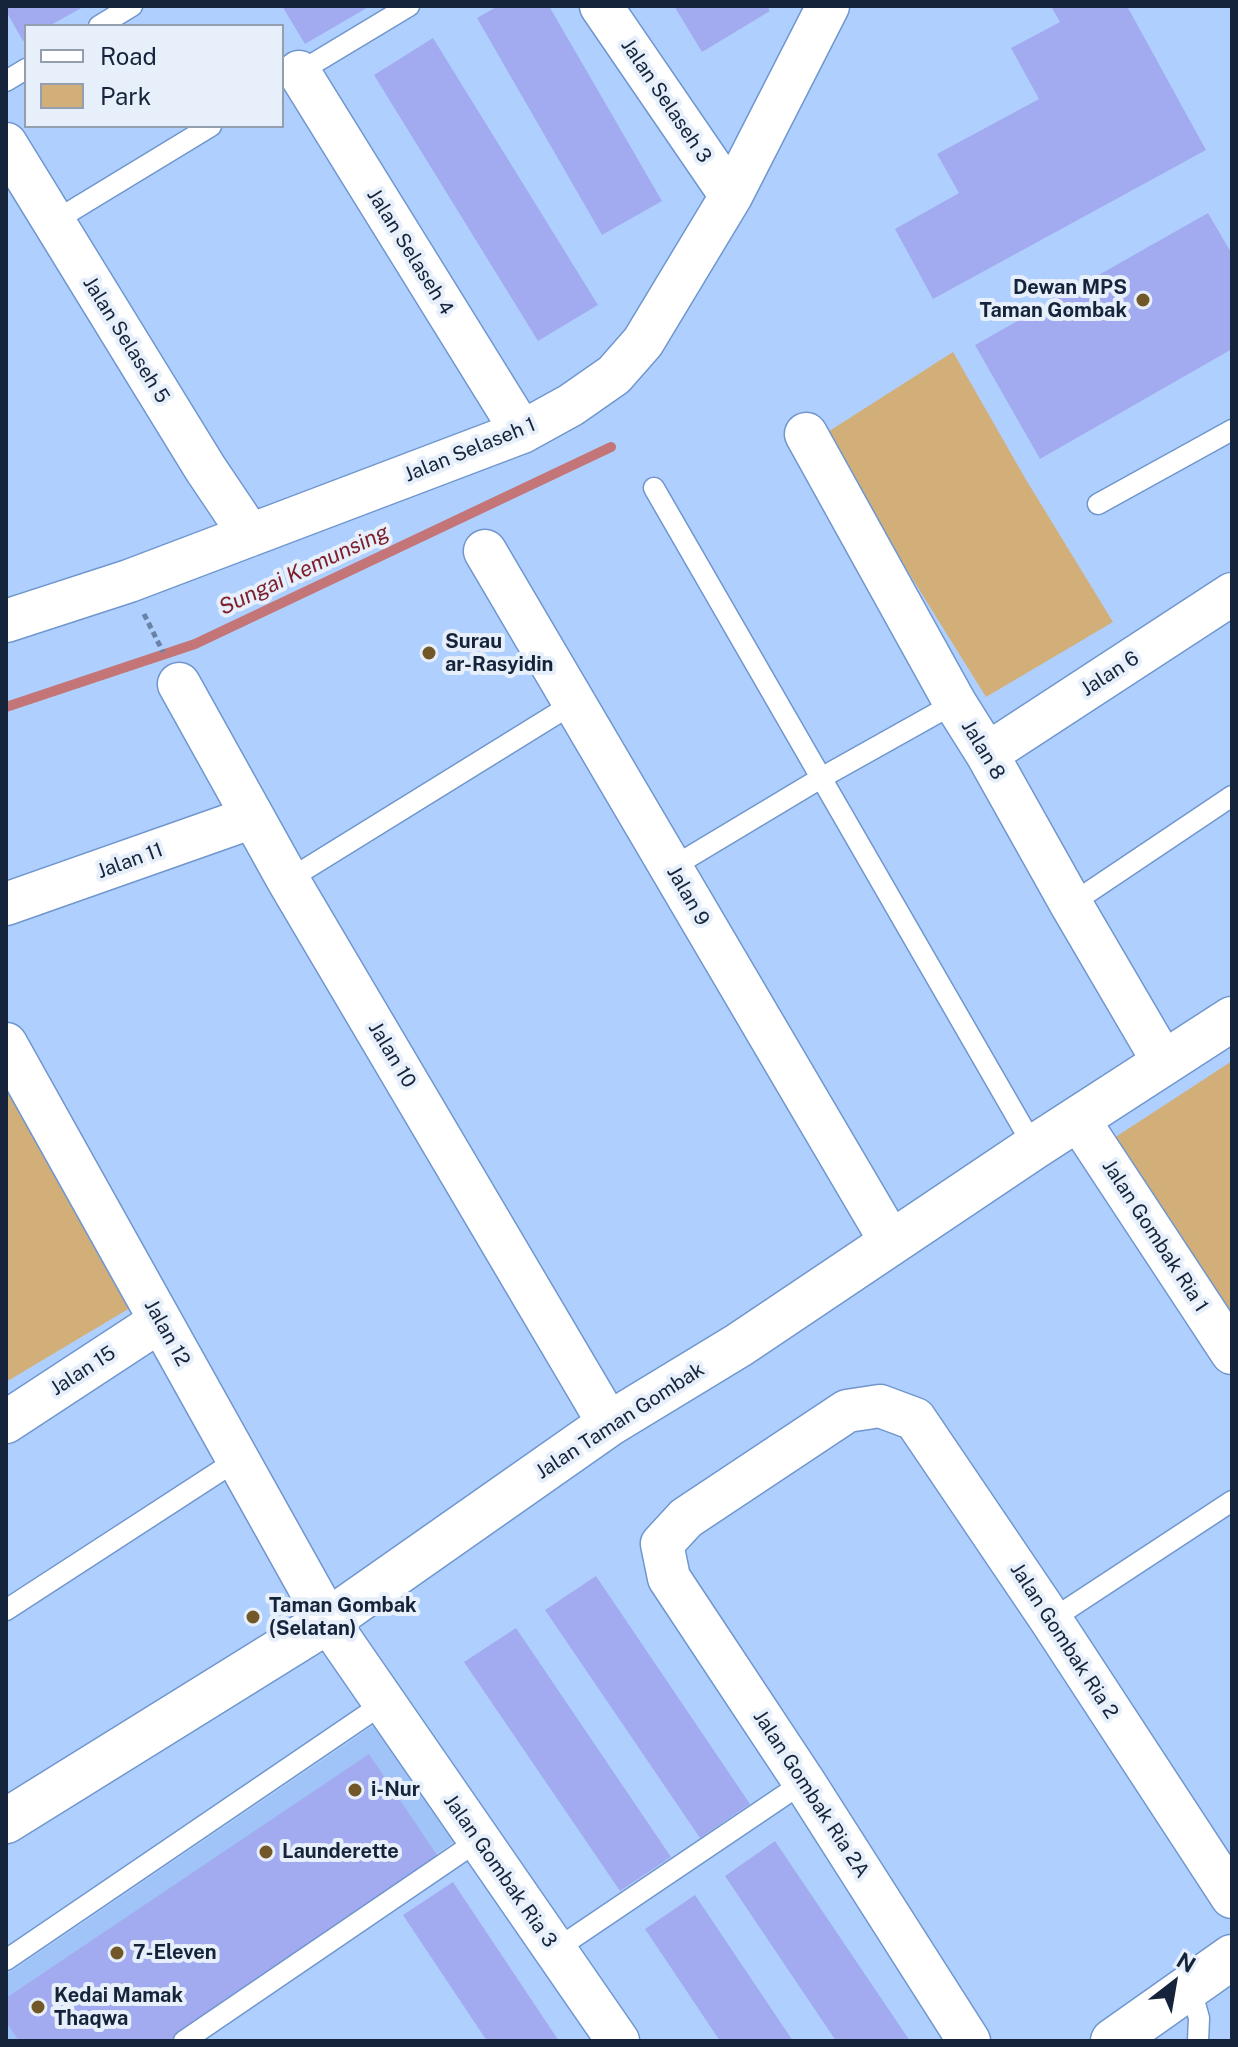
<!DOCTYPE html>
<style>
body{margin:0}
#map{position:relative;width:1238px;height:2047px;overflow:hidden;background:#afd0ff;font-family:"Public Sans",sans-serif}
canvas{display:block}
.frame{position:absolute;inset:0;border:8px solid #15243a;pointer-events:none}
.legend{position:absolute;left:24px;top:24px;width:260px;height:104px;box-sizing:border-box;background:#e7effb;border:2px solid #939eae;margin:0;padding:10px 14px;list-style:none;font-size:24px;color:#15243a}
.legend li{display:flex;align-items:center;gap:16px;height:40px}
.legend b{width:40px;border:2px solid #939eae}
.north{position:absolute;left:1134px;top:1943px;width:80px;height:80px;-webkit-text-stroke:6px #e7effb;paint-order:stroke;rotate:31deg;font-size:22px;font-weight:700;line-height:32px;text-align:center;color:#15243a}
.north::after{content:'';display:block;margin:auto;width:28px;height:36px;background:#15243a;clip-path:polygon(50% 0,100% 100%,50% 72%,0 100%)}
</style>
<div id="map">
<canvas width="1238" height="2047"></canvas>
<div class="frame"></div>
<ul class="legend">
<li><b style="height:10px;background:#fff"></b>Road</li>
<li><b style="height:22px;background:#d2af78"></b>Park</li>
</ul>
<div class="north">N</div>
</div>
<script>
const g = document.querySelector('canvas').getContext('2d');
g.lineJoin = 'round';
function fill(path, color) { g.fillStyle = color; g.fill(path, 'evenodd'); }
const toPath = rows => new Path2D(rows.map(r => 'M' + r).join(''));
function trace(path, color, width, dash) { g.strokeStyle = color; g.lineWidth = width; g.lineCap = dash ? 'butt' : 'round'; g.setLineDash(dash || []); g.stroke(path); }
function write(font, color, halo, rows, align = 'center') {
  g.font = font + ' "Public Sans",sans-serif'; g.lineWidth = 8; g.setLineDash([]); g.textBaseline = 'middle'; g.strokeStyle = halo; g.fillStyle = color; for (const [text, x, y, turn = 0] of rows) {
    g.save(); g.translate(x, y); g.rotate((+turn || 0) * Math.PI / 180); g.textAlign = isNaN(turn) ? turn : align; if (halo) g.strokeText(text, 0, 0); g.fillText(text, 0, 0); g.restore();
  }
}
fill(toPath([
 [380,1721,462,1836,166,2041,6,2041,6,1975]
]), '#a1c4f8');
fill(toPath([
 [953,352,1025,478,1113,622,986,697,823,435],
 [1232,1061,1232,1318,1114,1138],
 [6,1080,140,1302,6,1382]
]), '#d2af78');
trace(toPath([
 [6,707,195,644,611,447]
]), '#c47578', 10);
fill(toPath([
 [6,6,85,6,49,26,26,26,26,39,23,41,6,11],
 [282,6,370,6,305,44],
 [498,6,549,6,662,201,602,235,477,18],
 [674,6,767,6,770,11,702,52],
 [1051,6,1127,6,1206,150,933,299,895,229,959,193,937,154,1039,99,1011,48,1060,22],
 [433,38,598,305,538,341,374,75],
 [1208,213,1232,254,1232,349,1040,459,975,345],
 [596,1576,750,1804,700,1838,545,1610],
 [516,1628,671,1857,620,1891,464,1662],
 [369,1754,441,1861,173,2041,19,2041,6,2022,6,1998],
 [775,1841,910,2041,836,2041,725,1876],
 [453,1882,559,2041,487,2041,403,1915],
 [695,1895,793,2041,720,2041,645,1929]
]), '#a2abef');
const service = toPath([
 [99,26,132,6],
 [296,74,409,6],
 [6,81,26,69],
 [53,222,211,126],
 [654,488,1034,1147],
 [1098,504,1232,430],
 [671,868,821,778,955,703],
 [288,880,574,703],
 [1071,904,1232,796],
 [6,1610,237,1460],
 [1051,1620,1232,1501],
 [555,1950,804,1782],
 [6,1960,384,1703],
 [1190,1986,1199,2018,1198,2041],
 [184,2041,479,1840]
]);
const minor = toPath([
 [601,6,731,196],
 [299,72,522,432],
 [6,144,205,468,250,535],
 [806,434,955,703,987,754,1071,904,1164,1063],
 [485,551,891,1242],
 [6,621,129,581,522,432,571,405,614,375,643,342,731,196,828,6],
 [179,684,288,880,609,1424],
 [987,754,1232,594],
 [6,904,253,817],
 [6,1044,328,1621,618,2041],
 [1078,1119,1232,1353],
 [6,1422,160,1321],
 [969,2041,804,1782,669,1578,662,1544,686,1518,847,1411,880,1406,915,1419,1051,1620,1232,1897]
]);
const tertiary = toPath([
 [6,1821,328,1621,609,1424,739,1345,1034,1147,1232,1019],
 [1113,2041,1232,1957]
]);
trace(service, '#7096ce', 23);
trace(minor, '#7096ce', 45);
trace(tertiary, '#7096ce', 47);
trace(toPath([
 [144,614,163,652]
]), '#6982a5', 5, [6, 4]);
trace(service, '#fff', 20);
trace(minor, '#fff', 42);
trace(tertiary, '#fff', 44);
for (const [x, y, r, color] of [
 [1143,300,8,"#725729"],
 [429,653,8,"#725729"],
 [253,1617,8,"#725729"],
 [355,1790,8,"#725729"],
 [266,1852,8,"#725729"],
 [117,1953,8,"#725729"],
 [38,2007,8,"#725729"]
]) { const dot = new Path2D(); dot.arc(x, y, r, 0, 2 * Math.PI); g.fillStyle = color; g.fill(dot); trace(dot, '#e7effb', 3); }
write('20px', '#15243a', '#e7effb', [
 ["Jalan Selaseh 3",666,101,56],
 ["Jalan Selaseh 4",410,252,58],
 ["Jalan Selaseh 5",126,340,58],
 ["Jalan Selaseh 1",470,450,-22],
 ["Jalan 6",1110,674,-33],
 ["Jalan 8",983,750,59],
 ["Jalan 11",130,861,-20],
 ["Jalan 9",688,896,60],
 ["Jalan 10",392,1055,59],
 ["Jalan Gombak Ria 1",1155,1236,57],
 ["Jalan 12",167,1333,61],
 ["Jalan 15",83,1371,-33],
 ["Jalan Taman Gombak",620,1421,-33],
 ["Jalan Gombak Ria 2",1064,1641,57],
 ["Jalan Gombak Ria 2A",811,1794,57],
 ["Jalan Gombak Ria 3",500,1871,55]
]);
write('bold 20px', '#15243a', '#e7effb', [
 ["Dewan MPS",1127,288,"right"],
 ["Taman Gombak",1127,311,"right"],
 ["Surau",445,642],
 ["ar-Rasyidin",445,665],
 ["Taman Gombak",269,1606],
 ["(Selatan)",269,1629],
 ["i-Nur",371,1790],
 ["Launderette",282,1852],
 ["7-Eleven",133,1953],
 ["Kedai Mamak",54,1996],
 ["Thaqwa",54,2019]
], 'left');
write('italic 22px', '#7d1e2b', '#e7effb', [
 ["Sungai Kemunsing",304,570,-25]
]);
</script>
